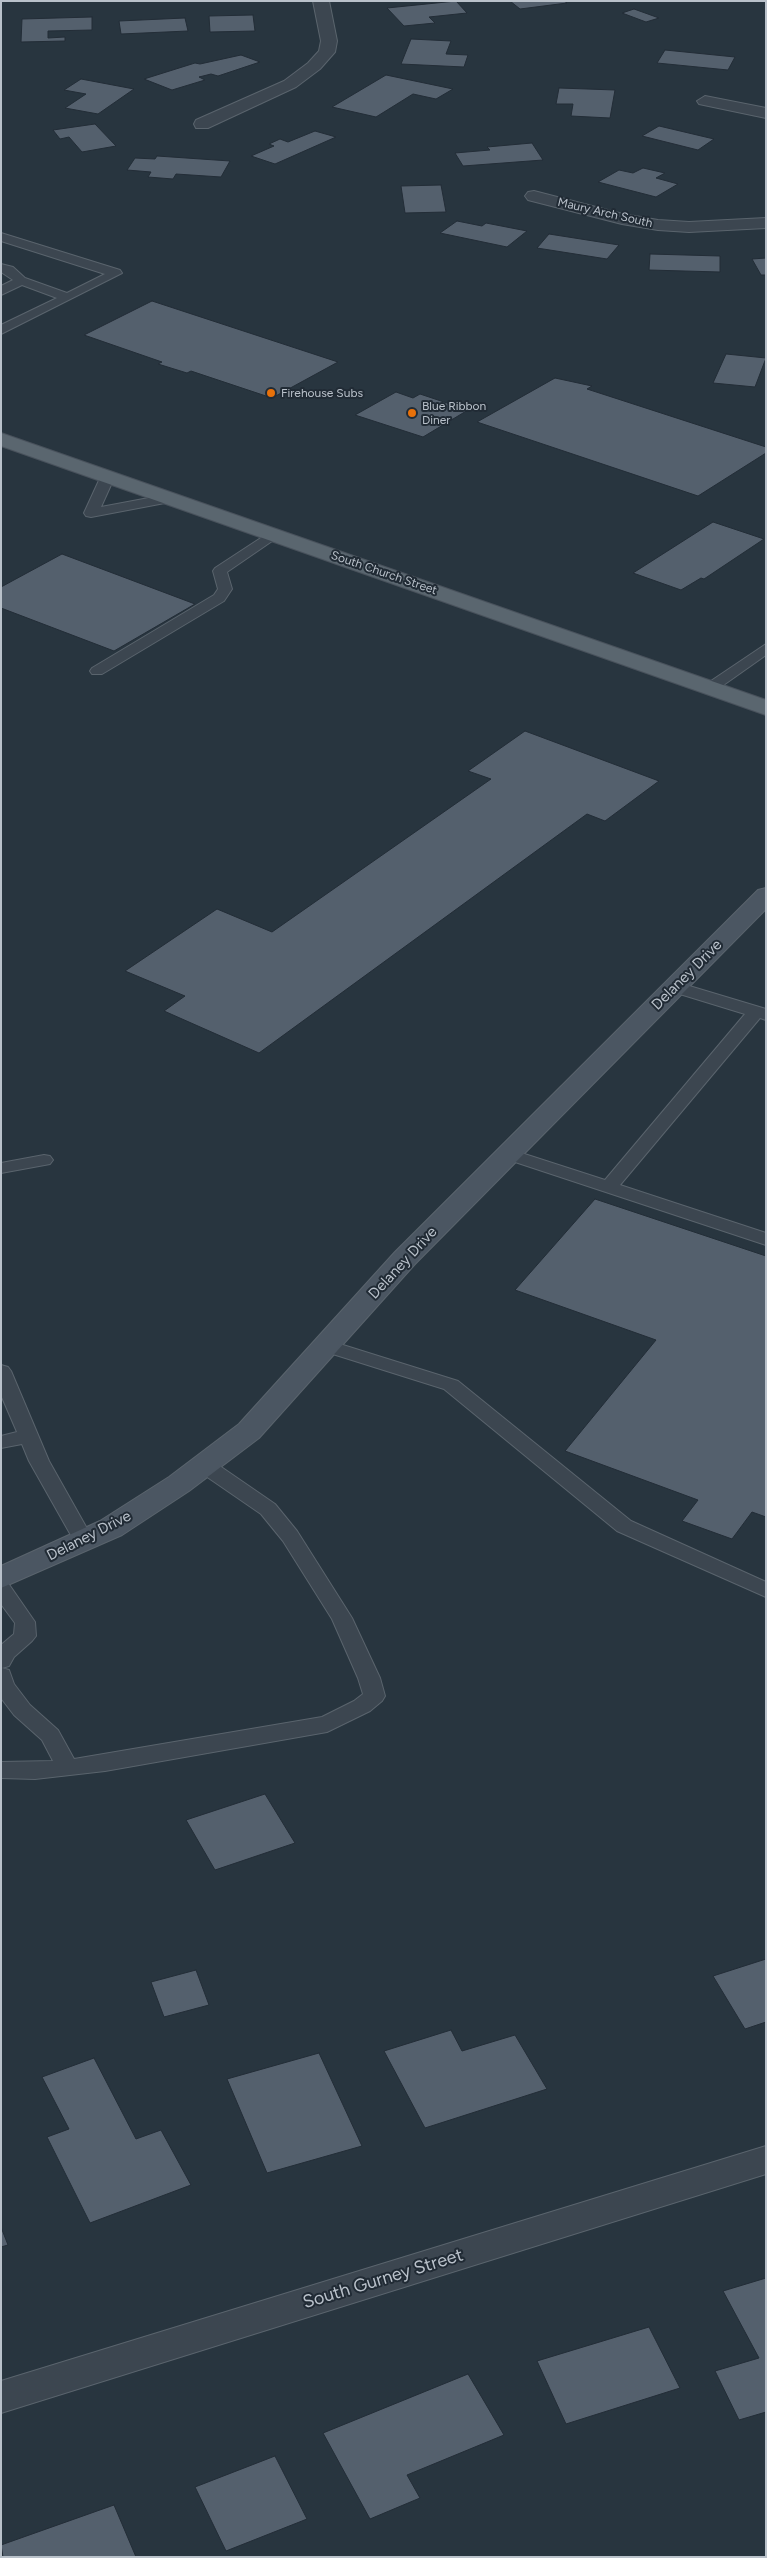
<!DOCTYPE html>
<style>
body{margin:0}
#map{position:relative;width:767px;height:2558px;overflow:hidden;background:#28353f;font-family:Figtree,sans-serif}
canvas{display:block}
.frame{position:absolute;inset:0;border:2px solid #b9c1ca;pointer-events:none}
</style>
<div id="map">
<canvas width="767" height="2558"></canvas>
<div class="frame"></div>
</div>
<script>
const g = document.querySelector('canvas').getContext('2d');
g.lineJoin = 'round';
function fill(path, color) { g.fillStyle = color; g.fill(path, 'evenodd'); }
const toPath = rows => new Path2D(rows.map(r => 'M' + r).join(''));
function trace(path, color, width, dash) { g.strokeStyle = color; g.lineWidth = width; g.lineCap = dash ? 'butt' : 'round'; g.setLineDash(dash || []); g.stroke(path); }
function write(font, color, halo, rows, align = 'center') {
  g.font = font + ' Figtree,sans-serif'; g.lineWidth = 4; g.setLineDash([]); g.textBaseline = 'middle'; g.strokeStyle = halo; g.fillStyle = color; for (const [text, x, y, turn = 0] of rows) {
    g.save(); g.translate(x, y); g.rotate((+turn || 0) * Math.PI / 180); g.textAlign = isNaN(turn) ? turn : align; if (halo) g.strokeText(text, 0, 0); g.fillText(text, 0, 0); g.restore();
  }
}
const building = toPath([
 [456,1,467,13,429,17,435,23,404,26,387,8,456,1],
 [510,1,564,1,567,3,520,9,510,1],
 [634,9,659,18,646,22,622,13,634,9],
 [253,15,255,31,210,32,209,16,253,15],
 [92,17,92,30,48,31,48,38,65,37,65,41,21,42,22,19,92,17],
 [185,18,188,31,121,34,119,21,185,18],
 [411,39,451,41,446,54,468,55,464,67,401,64,411,39],
 [665,50,735,57,728,70,657,63,665,50],
 [241,55,260,62,218,76,211,74,199,77,205,80,172,90,144,79,195,63,200,64,241,55],
 [386,75,453,89,436,99,413,94,376,117,332,107,386,75],
 [81,79,134,89,98,114,65,108,86,94,64,90,81,79],
 [559,88,615,90,610,118,571,116,573,104,556,104,559,88],
 [95,124,116,146,82,152,69,137,60,139,53,130,95,124],
 [659,126,714,139,698,150,642,136,659,126],
 [315,131,336,137,275,164,251,156,274,146,269,144,280,139,288,142,315,131],
 [532,143,543,160,463,166,455,153,490,150,487,147,532,143],
 [157,156,230,161,221,177,176,174,173,179,148,177,151,172,127,170,135,158,155,159,157,156],
 [643,168,665,173,656,178,678,184,656,197,598,182,619,170,633,173,643,168],
 [441,185,446,212,405,213,401,186,441,185],
 [457,221,482,226,486,223,527,231,507,247,440,233,457,221],
 [549,234,619,245,607,259,537,248,549,234],
 [650,254,720,256,720,272,649,270,650,254],
 [766,258,766,275,761,275,752,259,766,258],
 [152,301,338,362,272,398,191,371,187,373,158,364,162,362,84,335,152,301],
 [726,354,766,358,755,387,713,383,726,354],
 [555,378,592,386,587,389,766,447,766,453,698,496,477,422,555,378],
 [396,392,413,398,420,394,468,410,423,437,355,415,396,392],
 [713,522,764,539,704,579,701,578,681,590,633,573,713,522],
 [62,554,195,604,114,651,1,608,1,587,62,554],
 [525,731,659,781,605,821,587,814,259,1053,164,1011,185,996,125,971,217,909,272,932,491,779,468,771,525,731],
 [595,1199,766,1256,766,1517,752,1512,732,1539,682,1521,698,1500,565,1451,656,1340,515,1290,595,1199],
 [265,1794,295,1843,215,1870,186,1820,265,1794],
 [766,1959,766,2022,745,2029,713,1976,766,1959],
 [196,1970,209,2005,164,2017,151,1982,196,1970],
 [451,2030,462,2051,515,2035,547,2089,425,2128,384,2051,451,2030],
 [319,2053,362,2146,267,2173,227,2079,319,2053],
 [94,2058,136,2139,161,2130,191,2185,90,2223,47,2137,69,2129,42,2077,94,2058],
 [1,2227,8,2245,1,2247,1,2227],
 [766,2278,766,2412,739,2420,715,2371,759,2358,723,2291,766,2278],
 [649,2327,680,2388,566,2424,537,2361,649,2327],
 [468,2374,504,2435,407,2475,420,2498,370,2519,323,2433,468,2374],
 [275,2456,307,2519,226,2551,195,2487,275,2456],
 [114,2505,136,2557,3,2557,1,2545,114,2505]
]);
fill(building, '#54606d');
trace(building, '#232d37', 1);
const lane = toPath([
 [1,233,120,270,122,273,1,334,1,325,57,298,22,285,1,295,1,286,13,280,1,272,1,264,13,267,25,278,67,293,105,274,1,241,1,233],
 [108,472,115,476,101,507,170,494,177,498,170,502,91,517,86,516,84,513,101,476,108,472],
 [273,530,278,531,280,534,278,537,227,572,232,589,224,601,102,674,92,674,90,671,92,668,214,595,218,589,213,571,215,568,273,530],
 [766,644,766,655,715,691,705,691,703,688,705,685,766,644],
 [676,982,766,1009,766,1020,760,1018,620,1185,766,1233,766,1245,503,1158,500,1154,503,1150,509,1149,605,1180,745,1014,670,991,668,987,670,983,676,982],
 [44,1155,50,1156,53,1160,50,1164,1,1173,1,1163,44,1155],
 [327,1340,458,1381,631,1521,766,1582,766,1597,617,1531,444,1389,320,1350,317,1346,320,1342,327,1340],
 [1,1365,8,1367,11,1371,49,1461,94,1541,91,1546,84,1548,77,1546,29,1461,22,1444,1,1448,1,1436,17,1432,1,1395,1,1365],
 [204,1458,211,1460,275,1504,297,1531,352,1618,380,1678,385,1696,382,1701,370,1711,327,1732,105,1771,35,1779,1,1778,1,1762,53,1761,42,1740,14,1715,1,1698,1,1645,14,1634,15,1623,1,1604,1,1581,8,1583,35,1622,36,1636,32,1641,14,1657,9,1666,2,1668,9,1670,14,1684,30,1705,58,1730,74,1759,322,1717,354,1701,363,1694,358,1678,332,1619,283,1541,261,1514,197,1470,194,1465,197,1460,204,1458]
]);
const street = toPath([
 [313,1,329,1,337,41,335,52,320,69,296,87,208,128,196,128,194,124,196,120,284,81,308,63,319,51,321,41,313,1],
 [705,96,766,108,766,118,699,104,697,101,705,96],
 [534,191,623,214,658,220,689,222,766,218,766,228,689,232,658,230,622,224,528,200,525,196,528,192,534,191],
 [766,2146,766,2174,1,2413,1,2381,766,2146]
]);
const secondary = toPath([
 [766,888,766,909,415,1264,259,1438,189,1491,122,1535,1,1588,1,1566,100,1521,169,1477,239,1424,395,1252,758,890,766,888]
]);
const primary = toPath([
 [1,433,766,700,766,715,1,446,1,433]
]);
trace(lane, '#5a646d', 2);
trace(street, '#5a646d', 2);
trace(secondary, '#5a646d', 2);
trace(primary, '#49525c', 2);
fill(lane, '#3c4650');
fill(street, '#3c4650');
fill(secondary, '#4b5662');
fill(primary, '#5a666f');
for (const [x, y, r, color] of [
 [271,393,5,"#e8710a"],
 [412,413,5,"#e8710a"]
]) { const dot = new Path2D(); dot.arc(x, y, r, 0, 2 * Math.PI); g.fillStyle = color; g.fill(dot); trace(dot, '#212b35', 2); }
write('12px', '#b9c1ca', '#212b35', [
 ["Maury Arch South",605,213,13],
 ["South Church Street",384,573,19]
]);
write('12px', '#b9c1ca', '#212b35', [
 ["Firehouse Subs",281,393],
 ["Blue Ribbon",422,406],
 ["Diner",422,420]
], 'left');
write('15px', '#b9c1ca', '#212b35', [
 ["Delaney Drive",687,975,-45],
 ["Delaney Drive",403,1263,-47],
 ["Delaney Drive",89,1536,-27]
]);
write('18px', '#b9c1ca', '#212b35', [
 ["South Gurney Street",383,2279,-17]
]);
</script>
